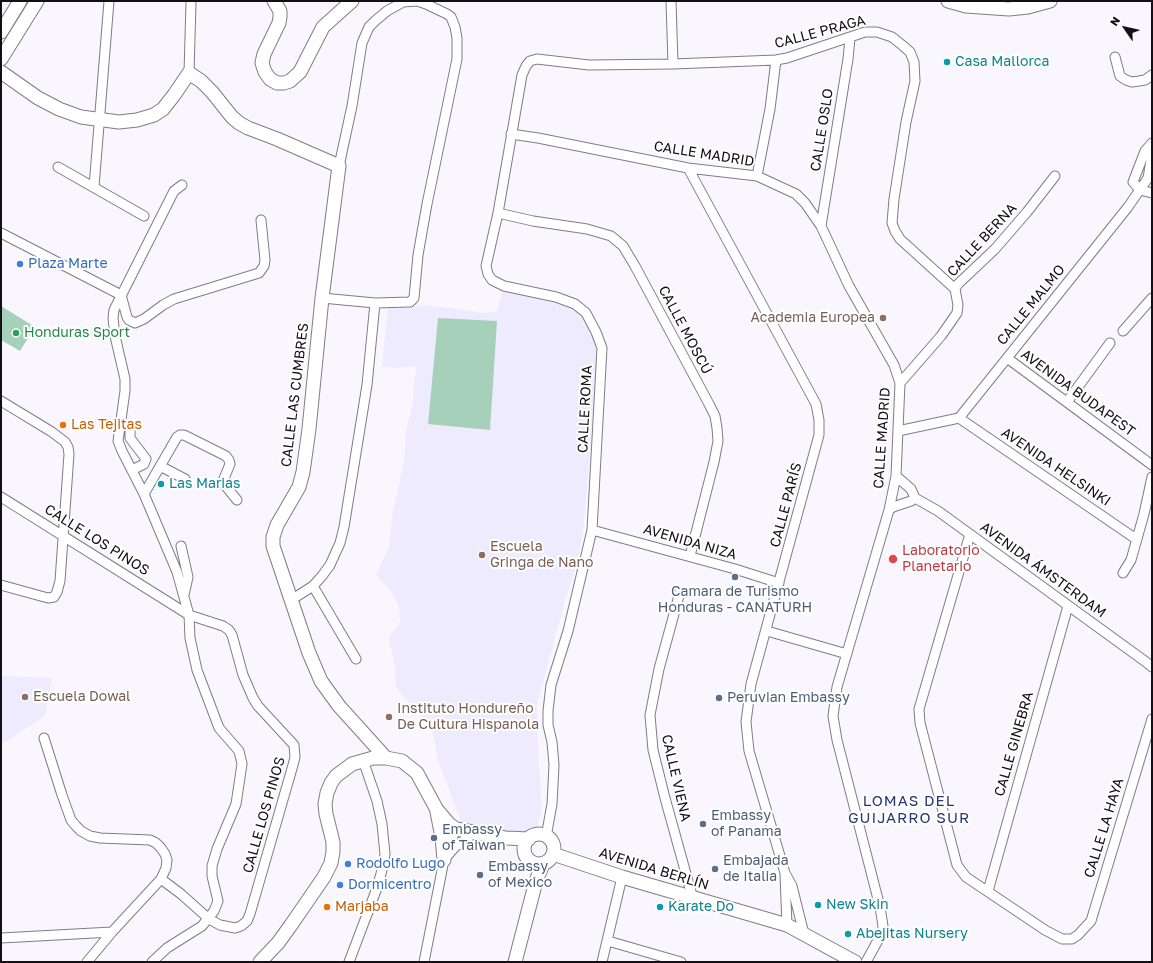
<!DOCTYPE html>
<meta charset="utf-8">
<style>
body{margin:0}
#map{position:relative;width:1153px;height:963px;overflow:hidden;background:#f9f6fd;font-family:"Golos Text",sans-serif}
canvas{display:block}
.frame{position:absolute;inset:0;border:2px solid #121014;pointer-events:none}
.north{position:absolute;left:1105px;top:8px;width:40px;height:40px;-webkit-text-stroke:3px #fff;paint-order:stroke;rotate:304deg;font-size:11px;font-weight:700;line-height:16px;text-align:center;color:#121014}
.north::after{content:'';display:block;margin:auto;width:14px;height:18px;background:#121014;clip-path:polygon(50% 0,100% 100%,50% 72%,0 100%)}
</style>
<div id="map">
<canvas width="1153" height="963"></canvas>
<div class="frame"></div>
<div class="north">N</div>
</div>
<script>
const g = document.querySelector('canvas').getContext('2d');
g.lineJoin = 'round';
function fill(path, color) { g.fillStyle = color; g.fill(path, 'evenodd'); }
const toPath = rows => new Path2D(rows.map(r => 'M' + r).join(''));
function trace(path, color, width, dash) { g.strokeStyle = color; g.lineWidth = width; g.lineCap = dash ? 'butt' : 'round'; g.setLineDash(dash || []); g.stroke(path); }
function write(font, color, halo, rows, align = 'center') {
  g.font = font + ' "Golos Text",sans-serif'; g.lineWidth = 4; g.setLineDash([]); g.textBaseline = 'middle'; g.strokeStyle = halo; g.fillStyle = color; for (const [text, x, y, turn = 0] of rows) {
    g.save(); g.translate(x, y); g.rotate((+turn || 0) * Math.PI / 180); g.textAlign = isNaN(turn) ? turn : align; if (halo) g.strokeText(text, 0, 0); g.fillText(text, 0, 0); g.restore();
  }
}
fill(toPath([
 [504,286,575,304,602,348,593,418,583,532,576,566,564,604,537,705,537,732,542,810,537,827,518,833,462,824,438,760,433,734,414,708,396,687,395,667,389,638,400,622,399,606,391,591,376,574,389,548,393,511,398,491,404,461,406,431,413,403,414,382,417,366,396,368,382,366,388,307,409,308,426,305,485,313,497,312],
 [1,676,52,678,45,716,1,745]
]), '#edebfd');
fill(toPath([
 [1,306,35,327,20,351,1,340],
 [438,318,497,321,490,430,428,424]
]), '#a7d0bb');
const street = toPath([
 [671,1,673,64],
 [1115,57,1120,76,1126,80,1132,82,1139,81,1145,80,1152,75],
 [189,73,191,3],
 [511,134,538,138,688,168,757,176,796,194,805,203,821,226,849,286,894,365,900,383,896,476,889,510,837,687,833,716,837,740,880,907,883,926,882,933,866,962],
 [1152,143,1145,151,1133,182,1140,190,1152,193],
 [58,167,144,216],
 [688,168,816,404,819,420,819,435,751,684,746,722,749,751,785,873,792,886,804,934],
 [757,176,770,109,776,60],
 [94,187,109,1],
 [498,213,533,221,587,229,611,236,623,246,635,266,709,404,715,416,717,428,718,441,714,462,690,556],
 [821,226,848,59,850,38],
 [1,233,121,295,127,317,129,320,135,323,144,319,163,305,174,299,259,273,264,266,265,260,261,220],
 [322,298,375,303,410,302,414,298,418,255,427,204,457,59,457,38,455,27,451,17,447,14,426,4,417,1,403,2,387,11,375,21,369,27,362,43,352,106,339,166],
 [1123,331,1152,298],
 [1007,358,1152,465],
 [900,383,941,336,957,313,958,305,955,289,958,284,995,249,1027,212,1055,176],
 [1,401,52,432,65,442,68,447,69,454,60,581,57,592,54,597,48,598,1,585],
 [1067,402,1110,343],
 [959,418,1136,539],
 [130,430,130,438,146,459,144,464,132,470],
 [898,431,959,418,1128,207,1148,178,1152,154],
 [160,466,185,479],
 [896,476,911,489,915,498,938,511,1146,662,1152,667],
 [144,494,177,437,180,435,184,435,226,456,229,460,230,464,223,481,224,484,237,500],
 [1,497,189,615,223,626,229,630,232,635,243,675,253,698,258,706,294,745,295,757,293,765,250,914,247,921,241,926,235,928,220,925,209,919,181,894,161,879],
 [889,510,893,507,911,501,915,498],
 [592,530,735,569,779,583],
 [970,534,919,709,920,723,957,865,966,877,1045,930,1062,939,1072,939,1078,935,1091,921,1152,719],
 [181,546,188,577,184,595],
 [1123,573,1131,560,1144,514,1152,477],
 [313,586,356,659],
 [680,592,659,669,650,715,653,750,665,798,693,899],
 [291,600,313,586,322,576,330,565,340,543,344,527,367,385,375,303],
 [767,631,847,654],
 [44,738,62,795,71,820,76,826,81,831,90,836,100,838,150,840,156,843,161,848,165,854,167,860,166,868,161,879,112,932,87,962],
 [546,837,552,804,554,765,552,742,548,725,548,711,551,685,568,631,592,530,602,348,596,332,586,313,575,304,556,297,504,286,492,280,488,274,486,266,498,213,522,75,526,66,530,61,537,59,589,65,673,64,776,60,787,58,865,32,877,32,892,37,902,45,910,52,914,62,915,81,906,122,894,199,892,223,895,231,900,239,955,289],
 [447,856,455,847,474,833],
 [785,875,787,925],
 [988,891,1068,606],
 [1,938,112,932],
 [608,941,681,962],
 [152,962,167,948,202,926,214,911,218,901,212,876,212,866,217,849,236,804,242,764,239,751,219,728,197,670,190,638,189,615,177,572,144,494,122,451,118,441,125,391,125,379,115,336,113,318,114,310,174,191,182,185],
 [349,962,377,888,382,870,385,854,382,824,377,801,363,760],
 [424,962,444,860,451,841,456,829],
 [602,962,622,877]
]);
const secondary = toPath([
 [274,1,280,11,280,17,279,23,264,54,262,63,265,72,270,79,277,83,284,83,290,81,300,72,323,27,352,1],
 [948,1,966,6,1009,9,1028,7,1050,1],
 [1,32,20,1],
 [1,59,37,1],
 [1,72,38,98,59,109,81,117,119,122,137,120,154,115,163,109,174,95,189,73,201,81,212,92,232,117,239,123,248,128,277,139,339,166,322,298,309,429,303,472,299,487,277,525,273,537,273,546,309,653,321,681,339,706,386,758],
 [437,812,442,837,444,860],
 '524 849a15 15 0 1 1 30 0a15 15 0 1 1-30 0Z',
 [553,854,622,877,787,925,855,962],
 [260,962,278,943,291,925,324,877,331,863,333,852,333,842,326,814,325,804,327,793,331,783,336,776,352,764,373,758,386,758,402,761,417,773,437,810,449,824,456,829,505,838,529,839],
 [515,962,536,881,543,864]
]);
trace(street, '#807c87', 11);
trace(secondary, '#807c87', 15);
trace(street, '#fff', 9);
trace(secondary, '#fff', 13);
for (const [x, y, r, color] of [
 [947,62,4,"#0f9aa8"],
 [20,264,4,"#3f7fe0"],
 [883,318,4,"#8d6e63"],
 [16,333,4,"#2e9e5b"],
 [63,425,4,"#e8710a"],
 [161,484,4,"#0f9aa8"],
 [482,555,4,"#8d6e63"],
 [893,559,5,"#e0444e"],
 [735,577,4,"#5c6f8a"],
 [25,697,4,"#8d6e63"],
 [719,698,4,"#5c6f8a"],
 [389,717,4,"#8d6e63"],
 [703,824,4,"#5c6f8a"],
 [434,838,4,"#5c6f8a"],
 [348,864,4,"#3f7fe0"],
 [715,869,4,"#5c6f8a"],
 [480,875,4,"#5c6f8a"],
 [340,885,4,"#3f7fe0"],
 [818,905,4,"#0f9aa8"],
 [327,907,4,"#e8710a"],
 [660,907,4,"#0f9aa8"],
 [848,934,4,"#0f9aa8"]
]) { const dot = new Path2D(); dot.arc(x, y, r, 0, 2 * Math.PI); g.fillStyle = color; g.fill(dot); trace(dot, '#fff', 1.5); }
write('14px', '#121014', '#fff', [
 ["CALLE PRAGA",820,32,-15],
 ["CALLE OSLO",822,130,-81],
 ["CALLE MADRID",704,154,9],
 ["CALLE BERNA",982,240,-47],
 ["CALLE MALMO",1031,305,-51],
 ["CALLE MOSCÚ",685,330,62],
 ["AVENIDA BUDAPEST",1078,393,36],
 ["CALLE LAS CUMBRES",295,395,-83],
 ["CALLE ROMA",585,409,-87],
 ["CALLE MADRID",882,438,-86],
 ["AVENIDA HELSINKI",1056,467,34],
 ["CALLE PARÍS",786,505,-75],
 ["CALLE LOS PINOS",97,540,32],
 ["AVENIDA NIZA",690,542,16],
 ["AVENIDA ÁMSTERDAM",1043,570,36],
 ["CALLE GINEBRA",1014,744,-74],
 ["CALLE VIENA",676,778,77],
 ["CALLE LOS PINOS",264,815,-74],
 ["CALLE LA HAYA",1104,828,-73],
 ["AVENIDA BERLÍN",654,869,17]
]);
write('14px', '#0d838f', '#fff', [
 ["Casa Mallorca",955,62],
 ["Las Marias",169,484],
 ["New Skin",826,905],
 ["Karate Do",668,907],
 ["Abejitas Nursery",856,934]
], 'left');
write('14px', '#366cbe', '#fff', [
 ["Plaza Marte",28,264],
 ["Rodolfo Lugo",356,864],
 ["Dormicentro",348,885]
], 'left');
write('14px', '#785e54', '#fff', [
 ["Academia Europea",875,318,"right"],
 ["Escuela",490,547],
 ["Gringa de Nano",490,563],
 ["Escuela Dowal",33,697],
 ["Instituto Hondureño",397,709],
 ["De Cultura Hispanola",397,725]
], 'left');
write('14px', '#27864d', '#fff', [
 ["Honduras Sport",24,333]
], 'left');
write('14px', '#c56008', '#fff', [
 ["Las Tejitas",71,425],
 ["Marjaba",335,907]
], 'left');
write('14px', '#be3a42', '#fff', [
 ["Laboratorio",902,551],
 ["Planetario",902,567]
], 'left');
write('14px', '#4e5e75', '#fff', [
 ["Camara de Turismo",735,592,"center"],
 ["Honduras - CANATURH",735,608,"center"],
 ["Peruvian Embassy",727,698],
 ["Embassy",711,816],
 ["of Panama",711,832],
 ["Embassy",442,830],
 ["of Taiwan",442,846],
 ["Embajada",723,861],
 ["de Italia",723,877],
 ["Embassy",488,867],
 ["of Mexico",488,883]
], 'left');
g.letterSpacing = '1px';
write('15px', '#293872', '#fff', [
 ["LOMAS DEL",909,801],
 ["GUIJARRO SUR",909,818]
]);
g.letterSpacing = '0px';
</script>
